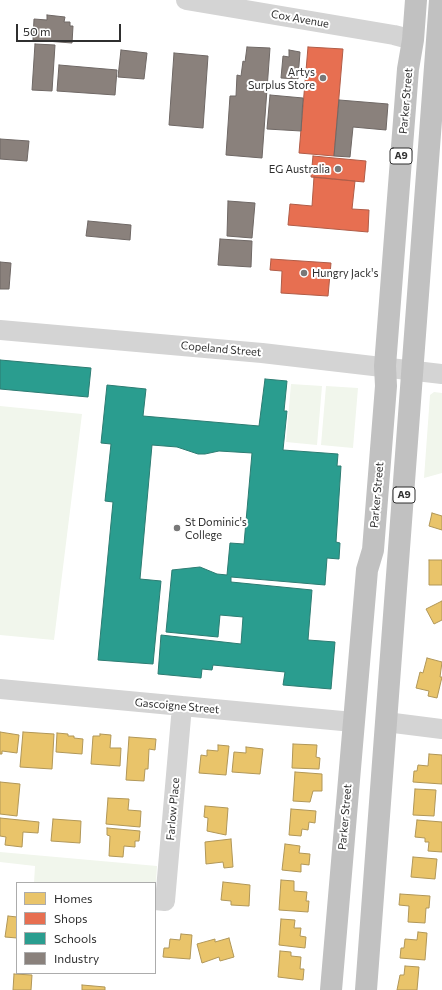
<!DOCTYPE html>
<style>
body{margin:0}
#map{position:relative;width:442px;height:990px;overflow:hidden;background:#fff;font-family:Commissioner,sans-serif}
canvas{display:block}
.legend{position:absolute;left:16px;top:882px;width:140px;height:92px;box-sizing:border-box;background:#fff;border:1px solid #acacac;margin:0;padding:5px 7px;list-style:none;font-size:12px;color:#2f2f2f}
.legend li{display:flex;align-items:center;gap:8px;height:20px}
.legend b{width:20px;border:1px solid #acacac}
.scale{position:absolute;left:16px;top:24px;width:105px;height:18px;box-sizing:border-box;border:2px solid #2f2f2f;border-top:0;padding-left:5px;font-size:12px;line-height:14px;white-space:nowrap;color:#2f2f2f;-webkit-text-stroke:3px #fff;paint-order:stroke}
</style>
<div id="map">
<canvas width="442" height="990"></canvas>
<ul class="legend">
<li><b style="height:11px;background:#e9c46a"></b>Homes</li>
<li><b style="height:11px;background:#e76f51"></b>Shops</li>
<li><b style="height:11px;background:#2a9d8f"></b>Schools</li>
<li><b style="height:11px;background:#8a817c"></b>Industry</li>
</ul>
<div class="scale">50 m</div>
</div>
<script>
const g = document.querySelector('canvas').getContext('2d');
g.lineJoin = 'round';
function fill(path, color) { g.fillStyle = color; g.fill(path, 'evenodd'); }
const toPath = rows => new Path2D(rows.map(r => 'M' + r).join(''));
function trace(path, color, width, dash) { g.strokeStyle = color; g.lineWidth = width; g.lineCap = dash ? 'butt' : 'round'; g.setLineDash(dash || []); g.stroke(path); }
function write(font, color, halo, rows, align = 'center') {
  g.font = font + ' Commissioner,sans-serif'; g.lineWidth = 4; g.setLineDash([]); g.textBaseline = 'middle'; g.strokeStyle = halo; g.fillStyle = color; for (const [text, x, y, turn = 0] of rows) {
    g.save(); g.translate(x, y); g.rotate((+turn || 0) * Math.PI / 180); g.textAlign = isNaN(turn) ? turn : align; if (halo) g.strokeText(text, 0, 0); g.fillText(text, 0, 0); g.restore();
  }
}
fill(toPath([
 [291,384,322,386,317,445,286,442],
 [326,386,358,388,353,448,321,445],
 [434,392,442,393,442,473,424,478,430,395],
 [0,406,82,414,54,640,0,635],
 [0,852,157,866,156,883,155,885,155,883,34,883,35,866,0,862]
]), '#f1f6ec');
const homes = toPath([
 [432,513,442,516,442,530,429,526,432,513],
 [429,560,442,560,442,585,429,585,429,560],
 [442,601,442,620,434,624,426,609,442,601],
 [427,658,442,662,440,677,442,677,437,698,428,696,429,691,416,688,420,672,423,673,427,658],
 [0,732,19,735,17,753,2,751,2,754,0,754,0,732],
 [23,732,54,734,52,769,20,767,23,732],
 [57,733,68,734,68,736,74,736,74,738,83,739,82,754,56,752,57,733],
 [100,734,111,735,110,748,121,748,120,766,91,764,93,736,100,736,100,734],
 [129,737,156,739,155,750,149,749,148,769,145,769,144,781,126,780,129,737],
 [293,744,317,745,316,757,320,758,319,769,292,768,293,744],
 [218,745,229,746,226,775,199,773,201,755,207,756,207,750,218,751,218,745],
 [246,747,263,749,260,774,232,772,234,752,246,753,246,747],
 [429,754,442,755,442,784,413,782,414,771,417,771,418,765,428,766,429,754],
 [295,772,322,774,322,791,313,791,310,802,293,801,295,772],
 [0,782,20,784,17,816,0,814,0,782],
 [415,789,436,790,434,816,413,815,415,789],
 [108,798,129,799,128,810,141,811,140,827,106,824,108,798],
 [205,806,228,808,226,835,207,831,208,818,204,817,205,806],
 [291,809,316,811,315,823,309,822,308,830,302,829,301,836,289,835,291,809],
 [0,818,39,822,38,833,23,832,22,847,5,845,6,837,0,836,0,818],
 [53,819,81,821,80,843,51,841,53,819],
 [417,820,442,822,442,852,428,851,429,842,425,842,425,838,415,837,417,820],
 [107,828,140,831,139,841,135,841,135,847,124,846,123,857,109,856,110,836,107,835,107,828],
 [231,839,233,867,224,868,223,862,206,864,205,842,231,839],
 [285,844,300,846,299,853,310,854,309,865,301,864,301,872,282,870,285,844],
 [413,857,437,859,435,879,411,877,413,857],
 [281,880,294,881,294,891,307,892,306,901,309,901,308,912,279,910,281,880],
 [223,882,250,885,249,906,231,905,231,901,221,900,223,882],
 [400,894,430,896,429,908,426,908,425,923,408,922,409,906,399,905,400,894],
 [8,916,17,917,17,938,5,937,8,916],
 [281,919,295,920,294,928,301,928,300,936,306,937,305,948,279,945,281,919],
 [418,932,427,933,425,960,400,958,401,948,404,948,405,939,417,940,418,932],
 [181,934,192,935,190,959,163,957,164,948,169,948,170,939,180,940,181,934],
 [229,938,234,957,220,961,219,957,202,963,197,944,215,939,215,942,229,938],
 [280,951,291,952,291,956,301,957,300,969,304,969,303,980,278,977,280,951],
 [405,966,419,967,417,990,397,990,400,975,404,975,405,966],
 [14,974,32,975,31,990,13,990,14,974],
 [82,985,105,987,105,990,82,990,82,985]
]);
fill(homes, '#e9c46a');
trace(homes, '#b19758', 1);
const shops = toPath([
 [308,47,343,49,334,156,299,153,308,47],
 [313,156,366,161,364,182,311,177,313,156],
 [314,177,355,181,352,209,369,210,368,232,288,225,290,204,312,206,314,177],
 [271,259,331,263,328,296,281,293,282,271,270,270,271,259]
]);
fill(shops, '#e76f51');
trace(shops, '#b05c47', 1);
const schools = toPath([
 [0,360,91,368,88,397,0,389,0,360],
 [265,379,287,381,284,411,287,411,283,450,338,454,337,466,341,466,336,542,340,543,339,559,327,558,325,585,231,577,231,582,312,590,308,640,335,642,331,689,283,685,285,672,213,665,212,670,202,669,201,678,158,674,161,635,241,644,243,617,220,615,218,637,166,632,172,570,200,567,217,574,227,575,230,543,244,544,252,453,219,451,205,454,198,454,177,447,152,445,140,579,161,581,153,664,98,660,113,502,105,501,111,444,101,443,107,385,146,389,143,416,259,426,265,379]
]);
fill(schools, '#2a9d8f');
trace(schools, '#2c7c72', 1);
const industry = toPath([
 [47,15,65,17,64,22,70,22,70,26,73,26,72,43,33,40,34,19,47,20,47,15],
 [35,44,55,45,52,91,32,90,35,44],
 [247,47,270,48,262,158,226,155,230,96,236,96,237,75,241,76,243,61,245,62,247,47],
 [121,50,147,53,144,79,118,77,121,50],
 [289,50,300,52,298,79,281,78,283,56,289,57,289,50],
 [174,53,208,56,203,128,169,125,174,53],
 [59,65,117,70,115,95,57,91,59,65],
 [270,95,303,98,301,131,267,129,270,95],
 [339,100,388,104,386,130,353,127,350,157,334,156,339,100],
 [0,139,29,141,27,161,0,159,0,139],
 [228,201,255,203,252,238,227,236,228,201],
 [88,221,131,225,130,240,86,236,88,221],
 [220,239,252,241,251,267,218,265,220,239],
 [0,262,11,263,9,289,0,289,0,262]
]);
fill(industry, '#8a817c');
trace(industry, '#6f6865', 1);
trace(toPath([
 [186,0,394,35,413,40],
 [0,330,262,353,442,374],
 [0,689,353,722],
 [386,722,442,729],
 [155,900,165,901,182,706]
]), '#d4d4d4', 20);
trace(toPath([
 [331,990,367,570,373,550,386,386,385,366,408,69,413,40,416,0],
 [366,990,440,0]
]), '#c1c1c1', 22);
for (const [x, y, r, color] of [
 [323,78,4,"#787878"],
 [338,169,4,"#787878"],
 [304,273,4,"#787878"],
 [177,528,4,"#787878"]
]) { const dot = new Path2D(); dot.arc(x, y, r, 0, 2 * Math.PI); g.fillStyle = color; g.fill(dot); trace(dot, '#fff', 1.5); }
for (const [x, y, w] of [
 [401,156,22],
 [404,495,22]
]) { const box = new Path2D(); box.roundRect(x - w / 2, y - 8, w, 16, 3); g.fillStyle = '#fff'; g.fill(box); trace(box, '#2f2f2f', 1); }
write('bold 10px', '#2f2f2f', null, [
 ["A9",401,156],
 ["A9",404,495]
]);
write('11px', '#2f2f2f', '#fff', [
 ["Cox Avenue",300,19,10],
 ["Parker Street",406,101,-85],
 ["Copeland Street",221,349,5],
 ["Parker Street",377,495,-85],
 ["Gascoigne Street",177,706,5],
 ["Farlow Place",173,809,-85],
 ["Parker Street",345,817,-85]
]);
write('11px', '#2f2f2f', '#fff', [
 ["Artys",315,72],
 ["Surplus Store",315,85],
 ["EG Australia",330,169],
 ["Hungry Jack's",312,273,"left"],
 ["St Dominic's",185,522,"left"],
 ["College",185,535,"left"]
], 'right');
</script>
